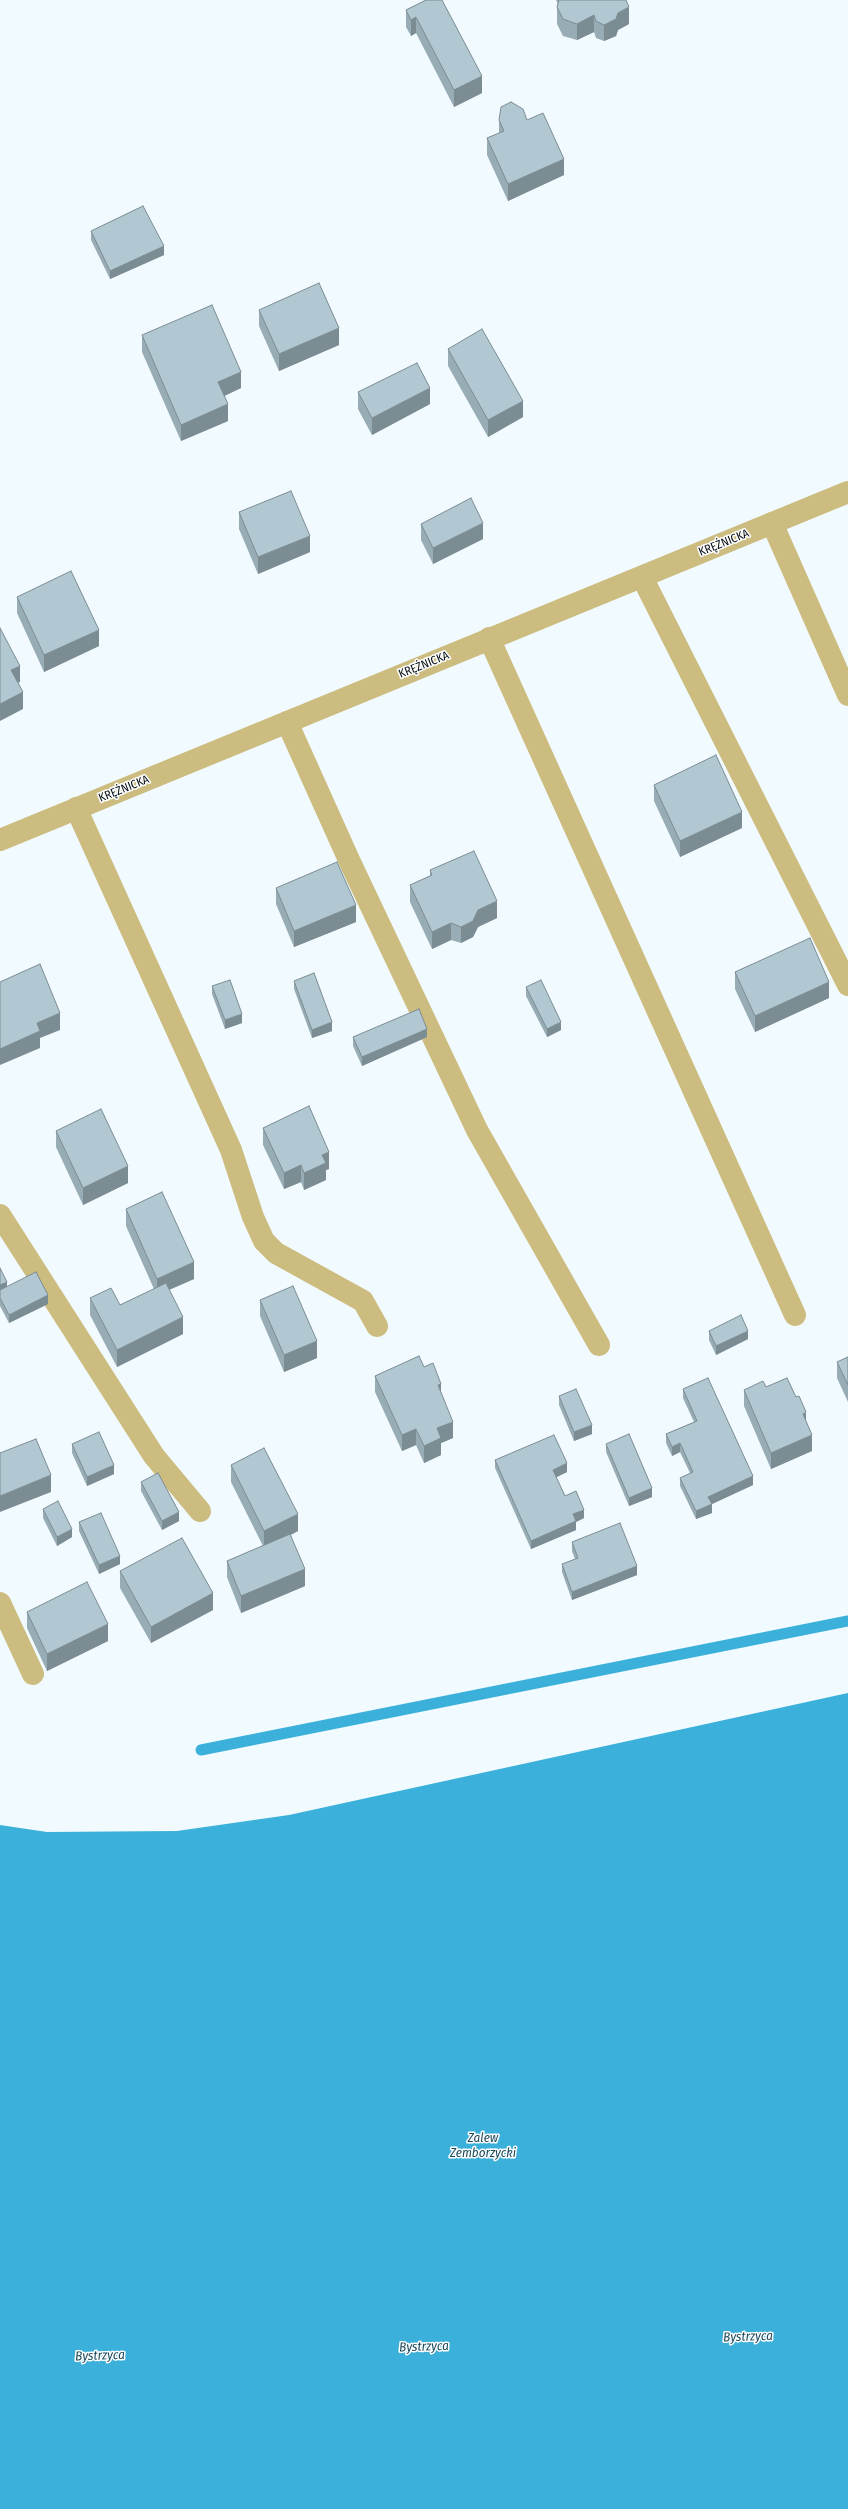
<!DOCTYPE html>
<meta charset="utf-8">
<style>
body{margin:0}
canvas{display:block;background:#f1fafe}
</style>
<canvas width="848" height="2509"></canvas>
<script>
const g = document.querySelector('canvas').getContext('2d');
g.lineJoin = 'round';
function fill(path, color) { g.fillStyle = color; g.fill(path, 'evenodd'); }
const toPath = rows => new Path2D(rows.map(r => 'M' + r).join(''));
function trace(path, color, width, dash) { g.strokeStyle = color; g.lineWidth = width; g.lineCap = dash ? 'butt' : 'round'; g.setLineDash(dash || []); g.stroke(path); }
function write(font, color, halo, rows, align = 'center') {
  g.font = font + ' "Fira Sans Condensed",sans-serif'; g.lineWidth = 3; g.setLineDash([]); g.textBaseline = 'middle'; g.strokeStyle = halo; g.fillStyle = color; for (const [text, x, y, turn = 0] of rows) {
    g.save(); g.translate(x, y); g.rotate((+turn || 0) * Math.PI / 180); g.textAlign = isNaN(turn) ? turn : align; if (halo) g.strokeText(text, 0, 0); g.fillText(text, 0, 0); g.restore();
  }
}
fill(toPath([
 [848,1693,848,2509,0,2509,0,1825,47,1832,177,1831,289,1815]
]), '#3ab0db');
trace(toPath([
 [201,1750,848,1621]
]), '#3ab0db', 11);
trace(toPath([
 [772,523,848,695],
 [642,577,848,985],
 [489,638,795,1315],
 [287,722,349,860,477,1130,599,1345],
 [76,808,231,1150,253,1217,264,1241,276,1253,363,1301,377,1326],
 [0,1215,154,1456,200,1511],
 [0,1603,33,1674]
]), '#ccbc7f', 22);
trace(toPath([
 [0,840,848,492]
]), '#ccbc7f', 22);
fill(toPath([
 [426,0,482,93,454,107,416,33,411,36,406,27,406,10],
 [556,0,626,0,629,24,618,30,616,36,604,41,596,38,594,32,577,40,563,36,557,24,557,7,558,4],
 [499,120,527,120,564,175,508,201,487,155,487,138,499,133],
 [91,231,164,255,110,279,91,240],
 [259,310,339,345,279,371,259,326],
 [142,335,241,388,224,396,228,421,181,441,142,352],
 [448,349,523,417,488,437,448,366],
 [358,392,430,404,372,435,358,409],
 [239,512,310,552,258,574,239,529],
 [421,524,483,539,433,564,421,540],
 [17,597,99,646,44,672,17,613],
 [654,785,742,828,680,857,654,801],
 [430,870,497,918,478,927,473,937,461,943,451,940,432,949,410,902,410,885,430,876],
 [276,888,356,922,294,947,276,904],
 [735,972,829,998,755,1032,735,989],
 [294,981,332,1031,312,1038,294,989],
 [212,986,242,1023,225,1029,212,994],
 [526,987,561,1030,547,1037,526,996],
 [353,1037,427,1037,362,1066,353,1046],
 [263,1128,329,1169,326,1170,326,1180,304,1190,301,1182,284,1189,263,1145],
 [56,1131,128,1183,83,1205,56,1147],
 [126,1209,194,1279,169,1290,183,1334,117,1367,90,1315,90,1298,120,1305,154,1289,126,1226],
 [0,1268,7,1287,48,1304,9,1323,0,1306],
 [260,1300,317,1358,284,1372,260,1316],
 [709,1331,748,1339,716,1355,709,1340],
 [848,1357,848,1402,837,1378,837,1362],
 [424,1367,441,1393,453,1438,441,1443,441,1455,424,1463,416,1445,402,1451,375,1392,375,1376],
 [766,1387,806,1420,812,1451,771,1469,744,1406,744,1390],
 [683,1389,753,1485,711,1504,712,1513,696,1519,680,1486,680,1478,690,1473,680,1452,672,1456,666,1443,666,1434,694,1422,683,1398],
 [559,1396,592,1434,574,1441,559,1405],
 [72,1444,114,1474,87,1486,72,1453],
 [606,1444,652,1497,629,1506,606,1452],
 [495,1460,567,1472,556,1477,565,1496,584,1518,576,1522,576,1530,531,1549,495,1468],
 [231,1465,298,1531,291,1535,305,1586,241,1613,227,1577,227,1561,263,1546,231,1482],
 [141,1482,179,1521,162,1530,141,1491],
 [43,1509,72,1537,57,1546,43,1518],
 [79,1522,120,1564,99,1574,79,1531],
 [572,1542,637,1575,572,1600,562,1572,562,1564,575,1559,572,1551],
 [120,1571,213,1610,151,1643,120,1588],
 [27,1612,108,1641,47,1671,27,1628]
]), '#98acb5');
fill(toPath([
 [629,7,629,24,618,30,616,36,604,41,604,25,618,13],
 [594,15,594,32,577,40,577,24],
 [416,17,416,33,411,36,411,20],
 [482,76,482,93,454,107,454,90],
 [564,159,564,175,508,201,508,184],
 [164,246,164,255,110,279,110,271],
 [339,328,339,345,279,371,279,354],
 [241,372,241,388,218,399,218,382],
 [430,388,430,404,372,435,372,418],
 [523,401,523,417,488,437,488,420],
 [228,404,228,421,181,441,181,425],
 [483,523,483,539,433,564,433,548],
 [310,536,310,552,258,574,258,557],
 [99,630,99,646,44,672,44,655],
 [20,666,20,682,11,686,11,670],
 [23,692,23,709,0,721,0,704],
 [742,812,742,828,680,857,680,841],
 [497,901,497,918,478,927,473,937,461,943,461,927,478,910],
 [356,905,356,922,294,947,294,931],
 [451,923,451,940,432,949,432,932],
 [829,982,829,998,755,1032,755,1016],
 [60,1013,60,1030,40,1038,40,1048,0,1065,0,1049,37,1023],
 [242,1014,242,1023,225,1029,225,1020],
 [332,1022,332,1031,312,1038,312,1030],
 [561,1022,561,1030,547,1037,547,1029],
 [427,1029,427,1037,362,1066,362,1057],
 [329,1152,329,1169,326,1170,326,1180,304,1190,304,1173,322,1155],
 [301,1165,301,1182,284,1189,284,1173],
 [128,1166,128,1183,83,1205,83,1188],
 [194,1262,194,1279,157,1295,157,1279],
 [7,1282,7,1291,0,1294,0,1285],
 [48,1295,48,1304,9,1323,9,1315],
 [183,1317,183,1334,117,1367,117,1350],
 [748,1331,748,1339,716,1355,716,1346],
 [317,1341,317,1358,284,1372,284,1355],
 [441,1384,441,1400,438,1385],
 [806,1412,806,1429,803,1414],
 [453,1422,453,1438,441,1443,441,1455,424,1463,424,1446,437,1428],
 [592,1425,592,1434,574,1441,574,1432],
 [416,1429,416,1445,402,1451,402,1435],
 [812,1435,812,1451,771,1469,771,1453],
 [680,1443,680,1452,672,1456,672,1447],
 [567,1463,567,1472,553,1479,553,1470],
 [114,1465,114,1474,87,1486,87,1477],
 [51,1475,51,1492,0,1512,0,1496],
 [753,1476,753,1485,708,1506,708,1497],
 [652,1488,652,1497,629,1506,629,1498],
 [712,1504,712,1513,696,1519,696,1511],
 [584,1510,584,1518,576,1522,576,1530,531,1549,531,1541,573,1514],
 [179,1512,179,1521,162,1530,162,1521],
 [298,1514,298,1531,264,1548,264,1531],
 [72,1529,72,1537,57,1546,57,1537],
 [120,1556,120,1564,99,1574,99,1565],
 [637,1566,637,1575,572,1600,572,1592],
 [305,1569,305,1586,241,1613,241,1596],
 [213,1593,213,1610,151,1643,151,1627],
 [108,1624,108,1641,47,1671,47,1654]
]), '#7c8c93');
const building = toPath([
 [426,0,442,0,482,76,454,90,416,17,411,20,406,10,426,0],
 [559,0,626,0,629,7,618,13,616,19,604,25,596,21,594,15,577,24,563,19,557,7,559,0],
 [511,102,523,109,527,120,543,113,564,159,508,184,487,138,504,131,499,120,501,107,511,102],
 [143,206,164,246,110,271,91,231,143,206],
 [319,283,339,328,279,354,259,310,319,283],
 [212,305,241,372,218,382,228,404,181,425,142,335,212,305],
 [482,329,523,401,488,420,448,349,482,329],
 [417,363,430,388,372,418,358,392,417,363],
 [291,491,310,536,258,557,239,512,291,491],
 [471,498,483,523,433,548,421,524,471,498],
 [71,571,99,630,44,655,17,597,71,571],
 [0,628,20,666,11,670,23,692,0,704,0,628],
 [716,755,742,812,680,841,654,785,716,755],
 [474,851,497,901,478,910,473,921,461,927,451,923,432,932,410,885,432,875,430,870,474,851],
 [337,862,356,905,294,931,276,888,337,862],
 [810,938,829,982,755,1016,735,972,810,938],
 [40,964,60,1013,37,1023,40,1031,0,1049,0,982,40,964],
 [314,973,332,1022,312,1030,294,981,314,973],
 [230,980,242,1014,225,1020,212,986,230,980],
 [541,980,561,1022,547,1029,526,987,541,980],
 [419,1009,427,1029,362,1057,353,1037,419,1009],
 [309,1106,329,1152,322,1155,326,1163,304,1173,301,1165,284,1173,263,1128,309,1106],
 [101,1109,128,1166,83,1188,56,1131,101,1109],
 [162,1192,194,1262,157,1279,126,1209,162,1192],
 [0,1268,7,1282,0,1285,0,1268],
 [36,1272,48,1295,9,1315,0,1298,0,1290,36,1272],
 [166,1283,183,1317,117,1350,90,1298,111,1288,120,1305,166,1283],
 [293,1286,317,1341,284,1355,260,1300,293,1286],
 [741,1315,748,1331,716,1346,709,1331,741,1315],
 [419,1356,424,1367,433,1363,441,1384,438,1385,453,1422,437,1428,441,1438,424,1446,416,1429,402,1435,375,1376,419,1356],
 [848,1357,848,1385,837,1362,848,1357],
 [708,1378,753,1476,708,1497,712,1504,696,1511,680,1478,693,1472,680,1443,672,1447,666,1434,697,1421,683,1389,708,1378],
 [787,1378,796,1397,799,1396,806,1412,803,1414,812,1435,771,1453,744,1390,763,1381,766,1387,787,1378],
 [576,1389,592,1425,574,1432,559,1396,576,1389],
 [99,1432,114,1465,87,1477,72,1444,99,1432],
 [629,1434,652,1488,629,1498,606,1444,629,1434],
 [554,1435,567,1463,553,1470,565,1496,576,1491,584,1510,573,1514,576,1521,531,1541,495,1460,554,1435],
 [36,1439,51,1475,0,1496,0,1453,36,1439],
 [264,1448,298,1514,264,1531,231,1465,264,1448],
 [158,1473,179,1512,162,1521,141,1482,158,1473],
 [58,1501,72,1529,57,1537,43,1509,58,1501],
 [101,1513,120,1556,99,1565,79,1522,101,1513],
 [620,1523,637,1566,572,1592,562,1564,578,1558,572,1542,620,1523],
 [290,1534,305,1569,241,1596,227,1561,290,1534],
 [182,1538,213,1593,151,1627,120,1571,182,1538],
 [87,1582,108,1624,47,1654,27,1612,87,1582]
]);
fill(building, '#b1c8d2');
trace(building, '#7c8c93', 1);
write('12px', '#060d11', '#fff', [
 ["KRĘŻNICKA",724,543,-22],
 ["KRĘŻNICKA",424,665,-22],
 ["KRĘŻNICKA",124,789,-22]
]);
write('italic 13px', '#1a495c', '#fff', [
 ["Zalew",483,2138],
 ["Zemborzycki",483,2153],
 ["Bystrzyca",748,2337,-2],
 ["Bystrzyca",424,2347,-2],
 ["Bystrzyca",100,2356,-2]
]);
</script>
